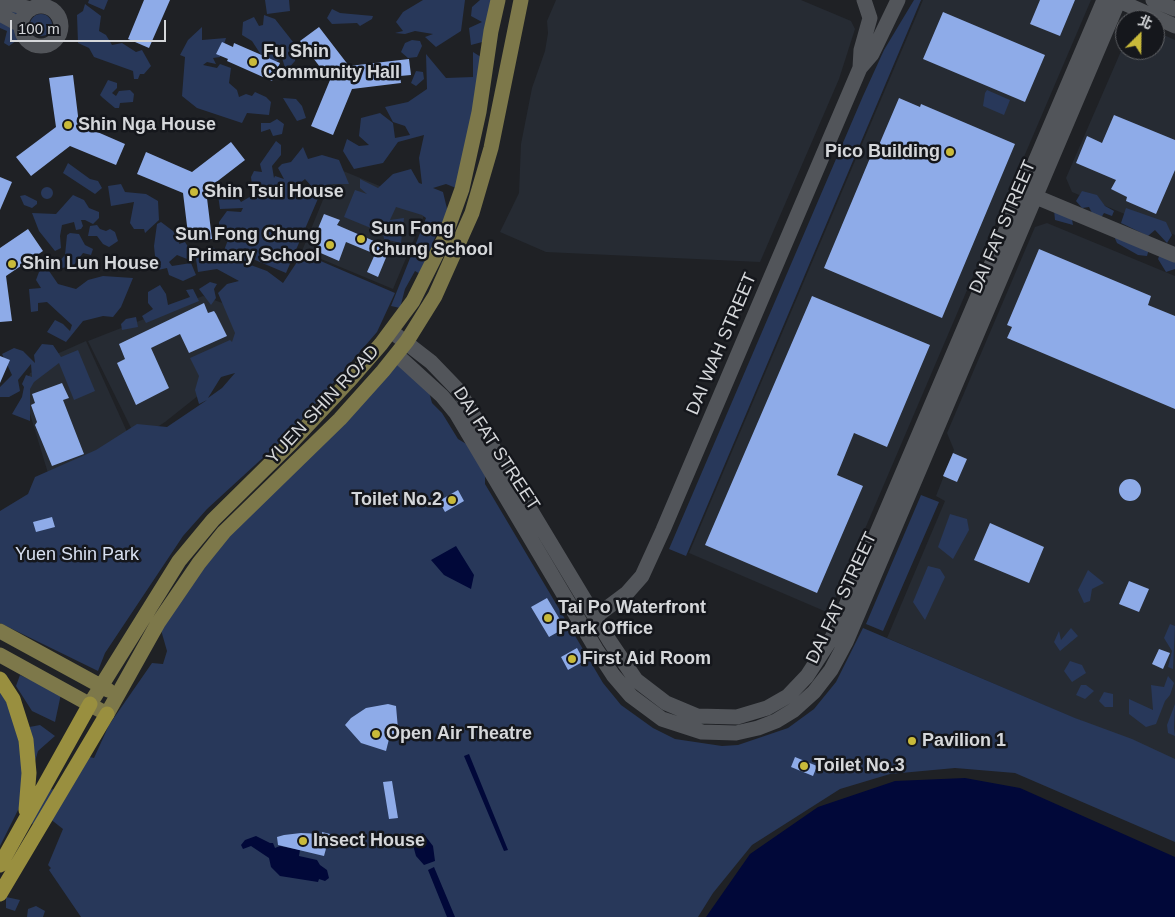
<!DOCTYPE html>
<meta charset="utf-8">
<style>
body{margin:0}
#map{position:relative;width:1175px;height:917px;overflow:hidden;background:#1f2125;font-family:Helvetica,"Noto Sans TC",sans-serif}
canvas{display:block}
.north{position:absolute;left:1115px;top:10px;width:50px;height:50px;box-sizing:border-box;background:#15171c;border:1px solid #626468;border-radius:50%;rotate:23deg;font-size:14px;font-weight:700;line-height:20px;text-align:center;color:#d5d7da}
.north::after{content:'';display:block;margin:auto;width:18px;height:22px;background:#c9ba3a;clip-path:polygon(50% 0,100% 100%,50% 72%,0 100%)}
.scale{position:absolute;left:10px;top:20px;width:156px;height:22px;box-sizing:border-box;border:2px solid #d5d7da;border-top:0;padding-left:6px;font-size:15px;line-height:18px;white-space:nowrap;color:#d5d7da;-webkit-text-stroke:4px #15171c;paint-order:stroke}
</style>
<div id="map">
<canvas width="1175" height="917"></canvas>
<div class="north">北</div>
<div class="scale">100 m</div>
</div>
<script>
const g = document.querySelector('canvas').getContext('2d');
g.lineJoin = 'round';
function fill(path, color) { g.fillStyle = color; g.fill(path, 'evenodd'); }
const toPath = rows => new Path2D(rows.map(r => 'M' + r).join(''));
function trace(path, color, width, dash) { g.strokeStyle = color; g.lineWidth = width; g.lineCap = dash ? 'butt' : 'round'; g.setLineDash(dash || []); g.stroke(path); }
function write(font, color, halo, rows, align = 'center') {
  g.font = font + ' Helvetica,sans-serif'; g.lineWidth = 5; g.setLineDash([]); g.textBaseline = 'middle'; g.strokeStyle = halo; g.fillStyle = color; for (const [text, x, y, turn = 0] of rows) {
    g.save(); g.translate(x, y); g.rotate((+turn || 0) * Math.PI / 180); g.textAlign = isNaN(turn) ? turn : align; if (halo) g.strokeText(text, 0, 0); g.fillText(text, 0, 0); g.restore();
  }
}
fill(toPath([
 [556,0,801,0,851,21,855,29,839,79,760,262,546,252,500,232,519,193,521,144,532,88,545,51,548,33,547,21],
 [923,0,1091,0,829,613,689,553],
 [1155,31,1175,40,1175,235,1072,192,1066,178,1125,42,1125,50,1155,50],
 [336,168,428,206,393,289,302,251],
 [1047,223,1175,276,1175,761,887,638,945,501,936,496,954,450,947,433,1035,227],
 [203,296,267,319,228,372,165,422,137,440,88,341],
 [86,341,132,443,51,483,27,404,26,386,30,373,46,367,50,357]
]), '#262b33');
fill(toPath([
 [89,0,108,0,104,10,88,3],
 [265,0,289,0,290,11,267,14],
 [423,0,465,0,461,31,436,47,425,37,433,34,415,31,405,34,395,33,403,31,396,22,403,12],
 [480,0,493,0,486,41,471,45,469,28,482,22,471,16,472,7],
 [914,0,921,0,686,556,669,549,863,96,884,50],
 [85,4,101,16,99,31,106,35,112,45,122,43,136,52,142,50,151,66,144,74,140,74,138,79,134,79,133,71,94,57,89,48,78,43,77,15,83,11],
 [15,9,19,16,16,17,20,38,9,46,4,43,7,31,0,28,0,11],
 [332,9,340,13,373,16,372,19,360,26,357,23,332,24,327,18],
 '30 25a11 11 0 1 1 22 0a11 11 0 1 1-22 0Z',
 [264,15,275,19,297,47,295,61,286,71,282,58,274,63,263,58,252,41,242,35,243,22,254,17,259,26,263,25],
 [202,27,202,40,226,38,220,57,213,58,216,64,207,62,203,65,217,68,220,64,231,68,229,83,237,90,239,97,246,94,252,96,255,92,266,97,271,102,269,115,247,113,242,123,197,108,182,96,185,57,180,55,188,40],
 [412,40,420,41,422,46,417,57,408,58,401,52,405,43],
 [473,52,481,57,461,190,446,184,433,188,443,192,449,217,448,236,438,231,433,242,443,248,424,276,415,271,405,289,400,308,391,306,426,218,422,215,396,207,390,220,404,218,401,243,384,239,383,233,344,217,355,190,367,194,360,188,360,179,378,188,393,174,411,169,419,183,422,184,419,158,424,135,398,142,383,163,354,169,343,151,347,139,359,146,369,145,359,136,361,118,380,113,393,123,395,138,410,135,405,126,393,122,385,107,408,102,427,89,426,54,446,78,473,77],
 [416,71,423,72,424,79,416,86,411,83],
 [108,80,117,83,117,88,112,93,116,96,119,91,130,90,134,94,133,102,120,103,119,108,115,108,103,98,100,95],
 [987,90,1010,100,1004,115,983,106,985,93],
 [283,98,296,99,302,106,306,118,297,121],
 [277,119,284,124,282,134,273,136,270,129,261,132,261,123,270,123],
 [276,141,281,145,281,155,272,166,274,178,275,176,284,179,278,168,282,164,291,162,303,147,308,159,322,155,339,160,349,184,333,184,314,189,305,179,300,183,291,182,320,194,286,273,248,257,248,264,267,271,283,283,301,256,313,263,316,259,395,293,377,332,291,432,207,509,183,536,105,653,98,671,0,623,0,511,28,494,35,477,96,450,137,424,167,427,207,400,199,404,195,390,199,376,190,358,230,340,232,342,235,333,218,293,227,284,239,281,217,269,198,272,196,259,197,254,209,253,212,247,223,253,231,232,219,229,219,222,227,211,241,212,243,208,220,209,218,195,230,193,237,196,241,202,253,195,251,177,254,171,262,172,260,164],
 [235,373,222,388,208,398,221,377],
 [68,163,90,179,98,181,102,188,95,194,63,173],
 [121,184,125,192,146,194,158,201,159,220,145,233,144,229,134,229,130,223,134,202,111,206,108,186],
 '41 193a6 6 0 1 1 12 0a6 6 0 1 1-12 0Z',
 [1082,191,1097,195,1105,206,1114,211,1112,216,1104,213,1101,218,1093,215,1089,207,1082,208,1076,201],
 [25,195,37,201,37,204,32,208,24,205,20,196],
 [73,195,84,200,89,208,99,212,99,218,93,224,85,220,81,220,83,226,81,229,76,230,74,222,62,225,60,236,61,248,55,251,39,231,32,213,56,214],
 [1126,208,1166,222,1172,235,1167,243,1155,230,1148,236,1121,223],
 [1054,210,1071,214,1073,225,1055,220],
 [161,222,181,237,179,244,185,242,192,253,187,259,177,255,169,262,172,266,191,263,196,275,183,281,169,275,167,268,158,270,161,262,155,256,154,246,157,224],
 [97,225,100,229,106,231,110,229,115,232,118,241,109,247,103,244,97,236,88,236,90,226],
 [70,233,79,234,85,245,93,249,91,255,83,253,74,265,62,268,58,263,65,255,67,235],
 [1113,234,1149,249,1147,256,1138,255,1117,243],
 [1160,254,1175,260,1175,269,1166,272,1158,259],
 [47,268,58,284,76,289,88,280,103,276,133,278,121,307,113,317,103,316,83,321,66,342,47,332,55,320,63,324,70,331,72,325,47,302,38,303,38,311,31,312,29,289,41,288,36,280,39,272],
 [210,282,217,284,214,289,216,298,211,305,199,289],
 [160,285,166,294,168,305,190,297,186,290,193,289,199,301,146,323,142,316,153,309,148,303,148,292],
 [136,317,138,327,122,330,121,324,126,319],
 [42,344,53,345,61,357,78,350,95,391,74,400,59,363,34,382,30,389,30,421,12,414,22,397,24,387,22,384,26,375,32,377,31,364,18,380,20,391,9,397,0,397,0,387,12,375,2,354,14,348,23,351,35,363,34,355],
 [395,356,423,370,432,403,442,413,458,439,473,448,485,467,485,484,603,683,621,705,653,728,675,739,722,746,738,745,788,728,814,709,836,682,863,628,1075,718,1132,739,1175,759,1175,842,1015,773,955,768,890,774,840,789,752,845,713,893,698,917,81,917,49,870,51,868,48,865,63,829,49,818,26,826,46,790,68,788,85,756,94,758,109,725,152,663,163,664,167,651,161,630,187,578],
 [921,495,939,502,883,631,866,624],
 [950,514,967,519,969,530,953,559,938,547],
 [928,566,940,569,945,577,925,620,913,602],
 [1088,570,1104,583,1092,589,1090,601,1084,603,1078,590],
 [1170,624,1175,626,1173,669,1168,667,1172,651,1164,638],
 [1071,628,1078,636,1060,651,1054,642,1059,631,1061,640],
 [1070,661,1082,665,1086,673,1072,682,1064,671],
 [20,675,61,694,55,722,32,711,16,686],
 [1168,676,1174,683,1170,695,1165,701,1156,724,1146,727,1129,714,1129,699,1153,710,1151,685,1164,687],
 [1081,685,1086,685,1094,691,1085,699,1076,695],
 [0,688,19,729,40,725,55,736,38,751,25,796,0,846],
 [1104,692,1113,694,1113,707,1105,707,1099,701],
 [1175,704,1174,728,1175,736,1168,733,1167,725],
 [6,897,20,900,15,911,6,908],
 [36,906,45,911,43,917,27,917,28,909]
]), '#28385a');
fill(toPath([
 [456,546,474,575,471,589,444,575,431,560],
 [469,754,508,850,504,851,464,756],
 [965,778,1020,788,1175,857,1175,917,706,917,750,854,818,807,895,781],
 [423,833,433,846,435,861,424,865,416,856,413,845,412,837],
 [256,836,270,843,273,843,275,848,280,846,300,850,299,856,317,860,320,865,327,870,329,878,325,881,319,879,318,882,280,876,271,867,269,858,251,846,243,849,241,845,245,840],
 [434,867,455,917,447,917,428,870]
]), '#010839');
fill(toPath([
 [144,0,170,0,149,48,128,39],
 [1040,0,1075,0,1060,36,1030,24],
 [943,12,1045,55,1025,102,923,59],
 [319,27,349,66,409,59,411,75,400,76,401,83,352,89,333,135,311,126,330,80,300,41],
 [222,42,233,47,234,43,280,63,272,81,227,61,228,59,216,54],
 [73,75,79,124,125,144,116,165,70,146,31,176,16,157,56,127,49,78],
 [899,98,920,107,921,104,1015,144,942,318,824,268,870,158,873,159],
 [1114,115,1175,140,1175,170,1156,214,1126,201,1127,197,1111,189,1116,180,1076,163,1087,136,1102,143],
 [231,142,245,160,206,190,212,239,189,242,183,193,137,174,146,152,192,172],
 [0,177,12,182,0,210],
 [324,214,340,220,337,225,390,248,378,277,367,272,375,254,346,242,339,261,316,251,317,246,312,243],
 [28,229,43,251,6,276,12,321,0,322,0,248],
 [1039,249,1151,296,1148,305,1175,316,1175,409,1007,338,1012,327,1007,325],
 [812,296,930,345,887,447,854,433,837,475,863,486,817,593,705,545],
 [204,303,208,313,214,311,216,314,227,336,189,353,180,334,151,348,169,388,136,405,117,363,125,359,119,344],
 [0,356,10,360,0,383],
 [62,383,69,398,63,400,84,454,52,466,35,425,37,422,31,405,35,403,32,394],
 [953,453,967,459,957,482,943,476],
 '1119 490a11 11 0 1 1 22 0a11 11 0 1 1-22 0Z',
 [458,490,464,501,445,512,439,501],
 [52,517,55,527,36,532,33,522],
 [990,523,1044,547,1029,583,974,560],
 [1129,581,1149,589,1139,612,1119,604],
 [547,598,565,628,549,637,531,607],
 [577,648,584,661,568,670,561,657],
 [1159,649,1170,653,1163,669,1152,664],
 [388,704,396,706,398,729,389,739,386,751,361,743,345,725,351,718,366,708],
 [795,757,817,766,813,776,791,767],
 [392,781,398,818,389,819,383,782],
 [322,832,330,834,324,856,278,845,277,837,284,835,301,833,322,834]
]), '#8eabe8');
trace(toPath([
 [1117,0,1175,26],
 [1153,0,1175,9],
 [0,1,31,9],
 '21 26a20 20 0 1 1 40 0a20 20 0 1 1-40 0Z',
 [0,14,22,26],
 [860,68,872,54,898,0],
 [1029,194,1175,255],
 [391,331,431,362,459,391,609,640,636,680,666,703,697,716,737,717,767,708,788,696,807,676,833,636,1104,0],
 [397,355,442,396,456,413,596,649,613,675,631,696,662,719,702,732,736,733,758,728,776,721,794,710,814,692,831,670,846,642,1119,0],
 [595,617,627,593,642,576,663,530,860,68,861,50,870,18,864,0]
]), '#52555a', 15);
trace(toPath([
 [0,631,108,690],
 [0,655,107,714,158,623,199,563,224,532,340,419,383,371,407,341,435,296,472,213,491,148,521,0],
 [90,704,179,561,213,520,291,443,348,382,381,344,413,301,444,239,462,189,479,112,491,31,498,0]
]), '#7d784a', 15);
trace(toPath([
 [0,679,13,699,26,740,29,773,26,810],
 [0,865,90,704],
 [0,894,107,714]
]), '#998f3f', 15);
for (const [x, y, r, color] of [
 [253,62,5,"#c9ba3a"],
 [68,125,5,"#c9ba3a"],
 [950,152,5,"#c9ba3a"],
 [194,192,5,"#c9ba3a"],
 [361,239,5,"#c9ba3a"],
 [330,245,5,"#c9ba3a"],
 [12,264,5,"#c9ba3a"],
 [452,500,5,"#c9ba3a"],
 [548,618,5,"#c9ba3a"],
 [572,659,5,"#c9ba3a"],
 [376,734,5,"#c9ba3a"],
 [912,741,5,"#c9ba3a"],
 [804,766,5,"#c9ba3a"],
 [303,841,5,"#c9ba3a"]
]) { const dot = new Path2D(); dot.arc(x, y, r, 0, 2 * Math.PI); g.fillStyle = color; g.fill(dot); trace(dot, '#15171c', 2); }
write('bold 18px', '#d5d7da', '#15171c', [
 ["Fu Shin",263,52],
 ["Community Hall",263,73],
 ["Shin Nga House",78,125],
 ["Pico Building",940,152,"right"],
 ["Shin Tsui House",204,192],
 ["Sun Fong",371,229],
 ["Chung School",371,250],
 ["Sun Fong Chung",320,235,"right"],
 ["Primary School",320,256,"right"],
 ["Shin Lun House",22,264],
 ["Toilet No.2",442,500,"right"],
 ["Tai Po Waterfront",558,608],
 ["Park Office",558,629],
 ["First Aid Room",582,659],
 ["Open Air Theatre",386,734],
 ["Pavilion 1",922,741],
 ["Toilet No.3",814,766],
 ["Insect House",313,841]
], 'left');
write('18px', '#d5d7da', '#15171c', [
 ["DAI FAT STREET",1003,227,-67],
 ["DAI WAH STREET",722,344,-67],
 ["YUEN SHIN ROAD",323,405,-47],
 ["DAI FAT STREET",496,449,57],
 ["DAI FAT STREET",842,598,-65]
]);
write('18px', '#d9e1f2', '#15171c', [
 ["Yuen Shin Park",77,555]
]);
</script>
